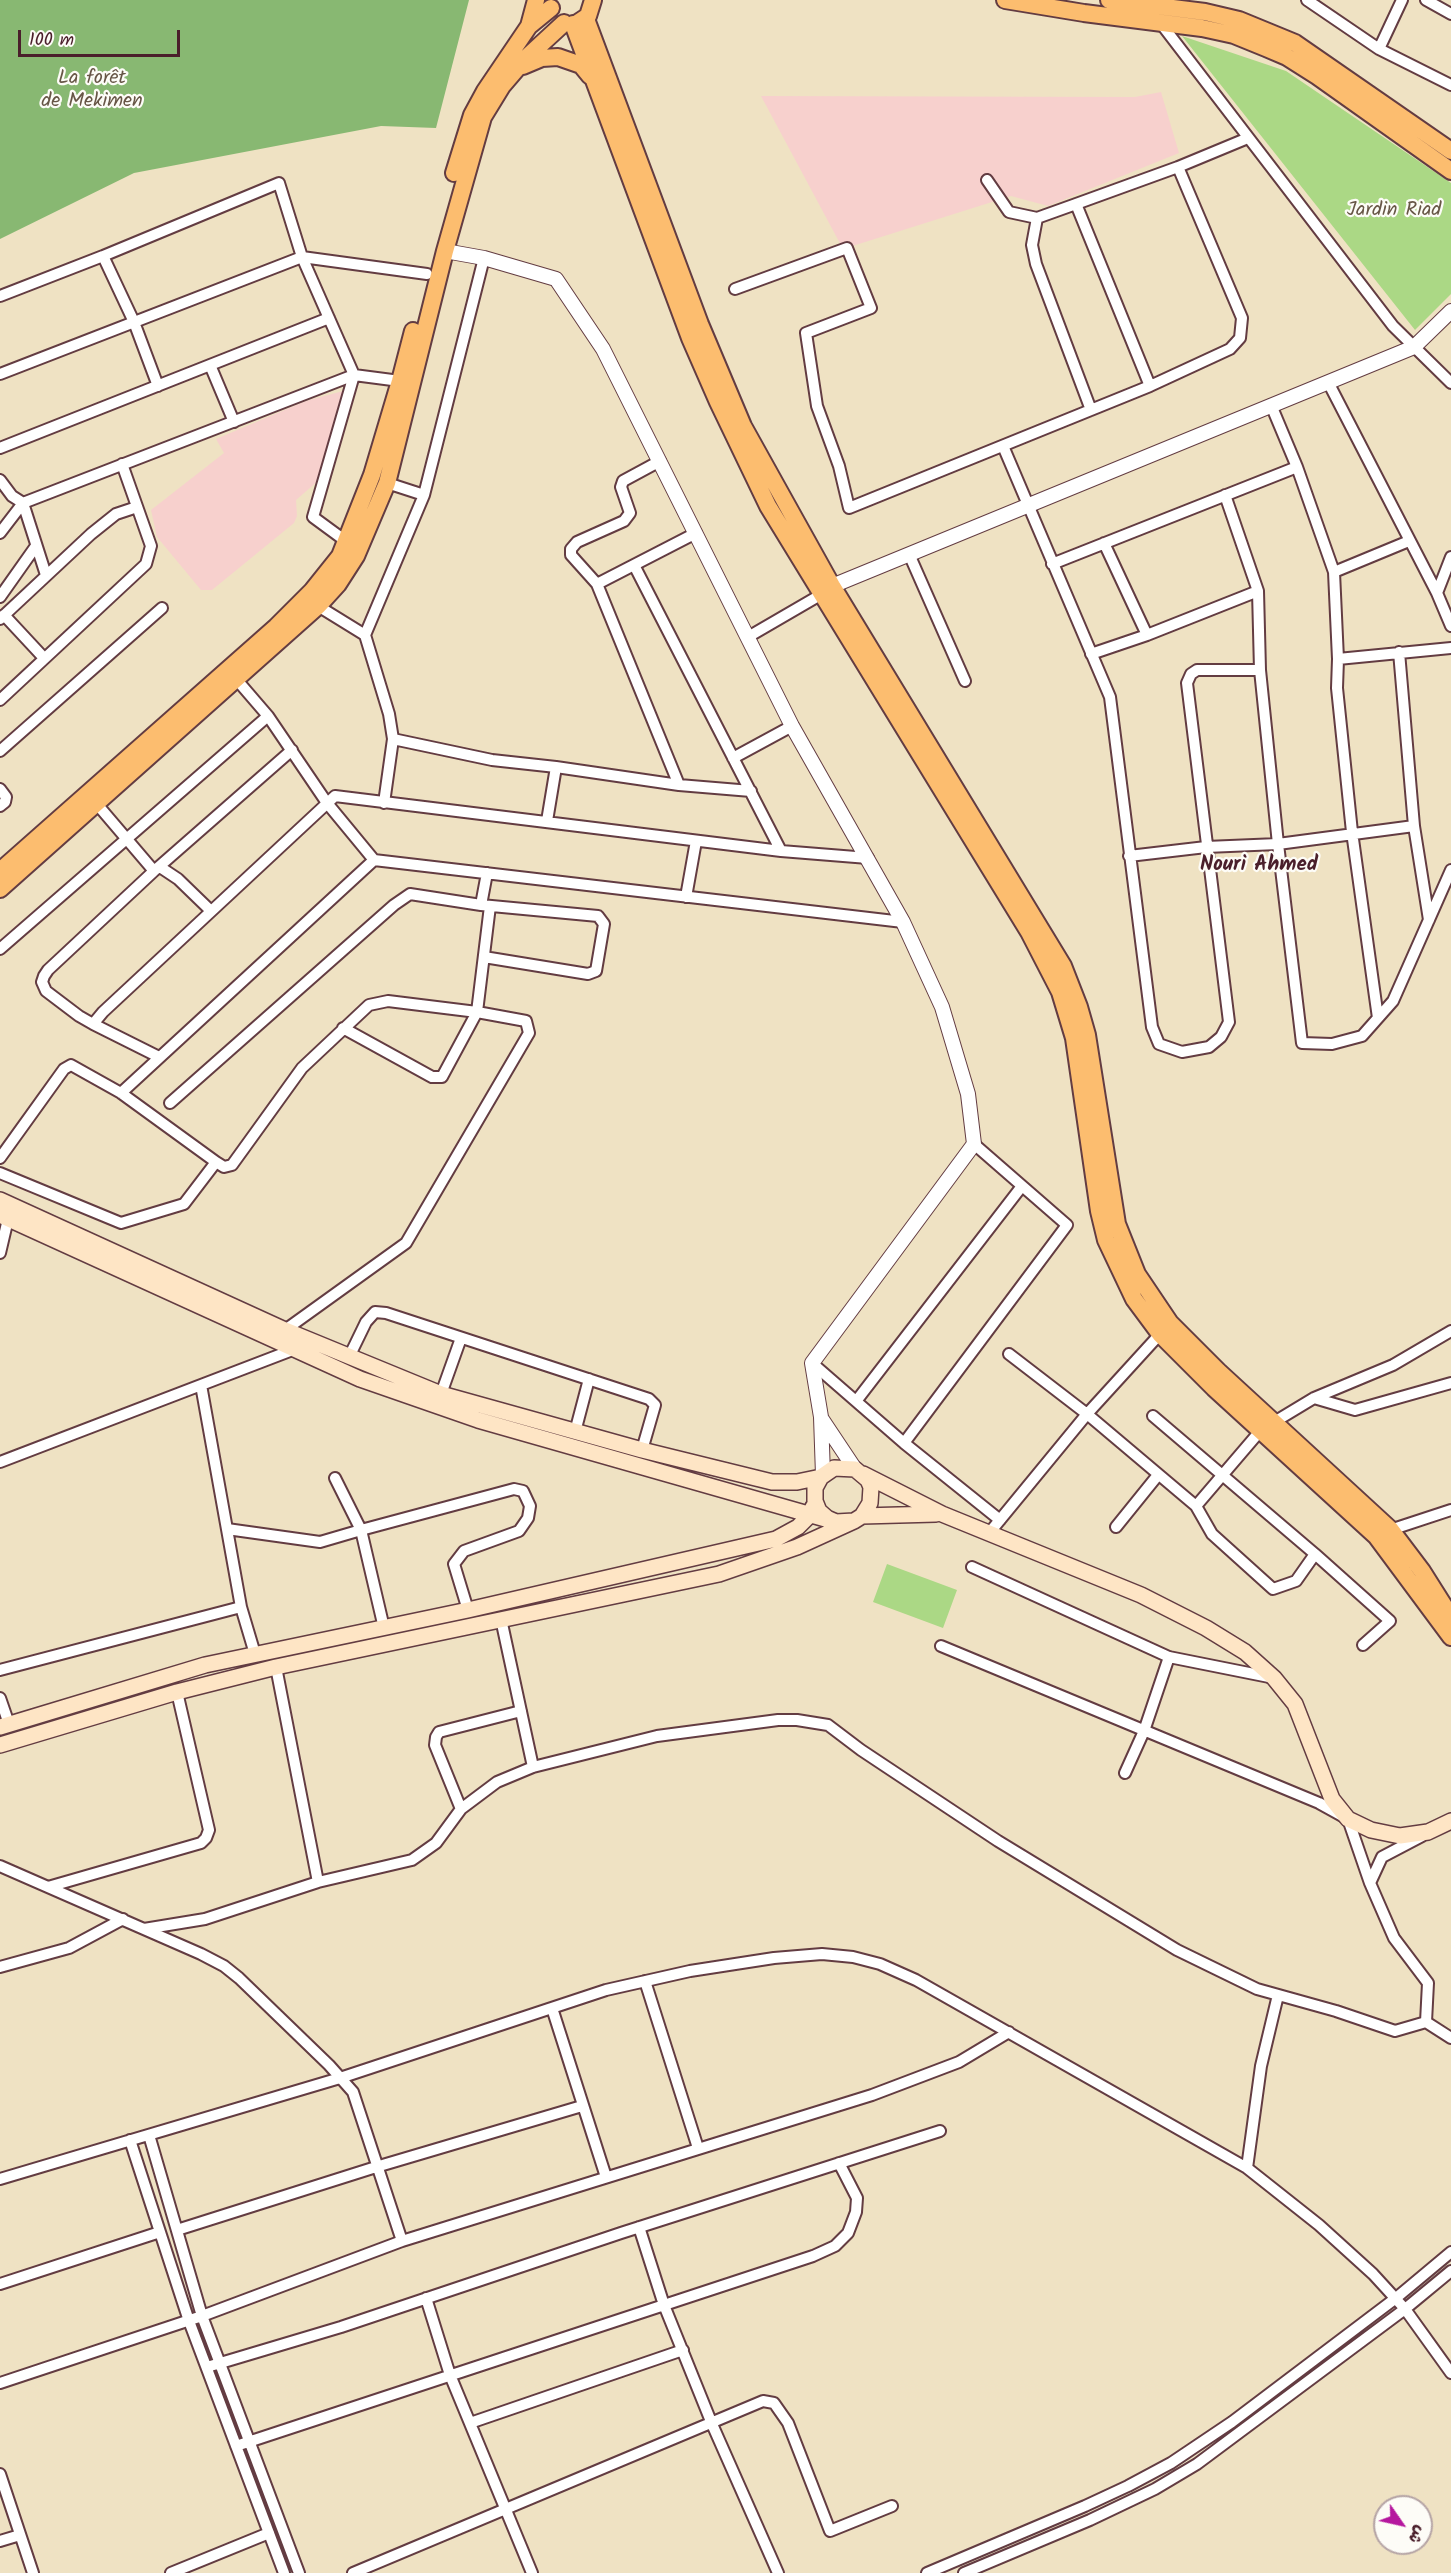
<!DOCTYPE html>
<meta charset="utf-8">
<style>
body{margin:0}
#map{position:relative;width:1451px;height:2573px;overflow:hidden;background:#efe2c3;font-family:Kalam,"Playpen Sans Arabic",sans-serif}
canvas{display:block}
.north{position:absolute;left:1373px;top:2495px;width:60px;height:60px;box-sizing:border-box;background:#fdfcf7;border:2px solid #b5a4a5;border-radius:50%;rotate:124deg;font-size:16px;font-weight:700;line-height:24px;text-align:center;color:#4a1f2b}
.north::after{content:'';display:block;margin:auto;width:21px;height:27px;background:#b5179e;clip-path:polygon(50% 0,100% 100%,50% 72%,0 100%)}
.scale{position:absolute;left:18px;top:30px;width:162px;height:27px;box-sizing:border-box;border:3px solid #4a1f2b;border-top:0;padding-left:8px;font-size:18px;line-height:21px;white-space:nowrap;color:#4a1f2b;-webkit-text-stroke:4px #fdfcf7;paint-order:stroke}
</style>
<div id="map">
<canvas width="1451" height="2573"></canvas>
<div class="north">ش</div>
<div class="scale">100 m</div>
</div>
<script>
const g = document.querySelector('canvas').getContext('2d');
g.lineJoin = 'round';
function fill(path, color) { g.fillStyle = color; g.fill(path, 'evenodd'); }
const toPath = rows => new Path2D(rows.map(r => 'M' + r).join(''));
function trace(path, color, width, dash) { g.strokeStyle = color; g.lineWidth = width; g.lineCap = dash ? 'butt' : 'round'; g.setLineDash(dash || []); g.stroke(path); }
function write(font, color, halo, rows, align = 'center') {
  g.font = font + ' Kalam,sans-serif'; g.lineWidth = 4.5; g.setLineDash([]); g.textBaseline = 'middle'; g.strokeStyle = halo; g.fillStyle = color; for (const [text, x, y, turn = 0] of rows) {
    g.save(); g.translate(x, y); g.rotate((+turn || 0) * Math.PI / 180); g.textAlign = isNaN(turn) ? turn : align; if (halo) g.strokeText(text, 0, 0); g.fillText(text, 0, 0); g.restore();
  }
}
fill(toPath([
 [1161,92,1179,153,1048,206,1011,196,843,249,761,96,1135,97],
 [343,391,319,480,296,500,297,516,294,523,212,590,201,590,157,537,151,510,224,453,216,439,306,401]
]), '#f7d0cd');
fill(toPath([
 [1182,36,1286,71,1451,183,1451,294,1415,330],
 [887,1564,957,1590,943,1628,873,1602]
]), '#abd885');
fill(toPath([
 [0,0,469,0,436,128,381,126,134,173,0,239]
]), '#88b872');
const minor = toPath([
 [1307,0,1379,49,1451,85],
 [1426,0,1451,14],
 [1159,21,1393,326,1451,383],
 [1379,49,1402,0],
 [987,180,1009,212,1037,218,1076,204],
 [1037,218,1032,245,1036,264,1091,410],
 [103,256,134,322,158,386],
 [735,289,847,248,871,308,806,333,817,406,839,466,849,508,1150,386,1230,349,1240,338,1242,318,1178,167],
 [0,296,103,256,279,183,302,257,354,375,313,517,347,542],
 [210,365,234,422],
 [0,374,302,257,427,274],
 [1328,382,1437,593,1451,626],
 [1150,386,1076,204,1178,167,1248,138],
 [1271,405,1297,467,1334,572],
 [1003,446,1110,697,1152,1027,1159,1044,1182,1052,1209,1047,1221,1037,1229,1022,1187,683,1191,674,1197,670,1260,670],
 [0,448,329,318],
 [660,461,623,481,621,487,630,513,624,521,577,542,571,549,571,555,597,584,679,785],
 [0,480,12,496,23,503,354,375,400,381],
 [387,483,424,495],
 [1225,495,1258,591],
 [0,533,23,503,46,575],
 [1104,543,1147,635],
 [909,554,965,681],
 [1052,564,1297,467],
 [634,565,781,851],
 [597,584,696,533],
 [1437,593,1451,557],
 [0,597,36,546],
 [318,606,365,635],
 [4,615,44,658],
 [0,619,91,534,116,514,137,507],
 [748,637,822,594],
 [1399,652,1414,826,1429,920],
 [1091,654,1147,635,1258,591,1260,670,1278,844,1302,1043,1332,1044,1362,1036,1393,1001,1451,870],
 [1338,659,1451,648],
 [237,680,268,716,327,803,374,860,903,922],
 [0,700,146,564,151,546,122,464],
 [393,739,492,760,556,767],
 [0,751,162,608],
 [733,758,792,726],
 [0,789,6,797,5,802,0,806],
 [96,803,154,871,292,750],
 [384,803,393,739,389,714,365,635,424,495,484,258],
 [547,821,556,767,679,785,751,791],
 [1129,856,1206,847,1278,844,1414,826],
 [160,867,178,879,211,911],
 [686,897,696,841],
 [481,905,487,873],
 [0,949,268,716],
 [1378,1018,1352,832,1337,688,1338,659,1334,572,1409,541],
 [93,1024,79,1016,46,991,42,982,44,976,48,970,154,871],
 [343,1028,432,1077,442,1077,477,1012,490,906],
 [159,1057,93,1024,103,1012,335,796,781,851,868,858],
 [121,1093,374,860],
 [170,1103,394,905,410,894,481,905,598,916,604,924,596,971,588,974,484,957],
 [0,1158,64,1069,71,1065,121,1093,216,1162,184,1204,121,1223,0,1173],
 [216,1162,224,1167,232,1165,302,1068,369,1005,388,1001,477,1012,526,1021,529,1033,406,1243,285,1330],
 [0,1253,8,1219],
 [1009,1354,1087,1414,1196,1506,1261,1430,1314,1398,1393,1365,1451,1331],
 [349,1357,366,1322,375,1312,386,1313,649,1399,655,1405,642,1450],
 [812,1363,904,1443,1000,1520],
 [201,1385,241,1607,255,1654],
 [441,1394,461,1338],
 [1314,1398,1355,1410,1451,1383],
 [857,1400,1022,1186],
 [1153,1416,1315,1554,1390,1621,1363,1645],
 [575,1432,589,1379],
 [904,1443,1067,1225,974,1144],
 [0,1462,295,1349],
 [1196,1506,1212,1534,1273,1589,1296,1581,1315,1554],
 [1116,1527,1158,1475],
 [227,1529,320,1542,361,1530,335,1478],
 [1387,1531,1451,1510],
 [990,1532,1087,1414,1160,1334],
 [972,1567,1169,1657,1274,1678],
 [501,1619,533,1767],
 [384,1628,361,1530,514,1489,523,1491,530,1506,528,1518,519,1531,464,1551,454,1564,468,1610],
 [941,1646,1319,1803,1348,1819,1370,1883,1394,1938,1428,1983,1426,2022],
 [276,1667,318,1882],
 [0,1670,241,1607],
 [0,1698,9,1724],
 [1125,1773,1144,1731,1169,1657],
 [461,1809,435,1745,436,1737,439,1732,521,1711],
 [0,1866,201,1954,224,1966,239,1978,329,2065,353,2092,402,2241],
 [1370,1883,1382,1857,1422,1836],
 [48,1887,201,1843,206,1838,209,1830,177,1692],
 [144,1929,205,1919,318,1882,412,1860,436,1843,461,1809,497,1782,533,1767,657,1736,778,1720,797,1720,828,1725,861,1750,998,1841,1177,1950,1257,1989,1336,2011,1395,2031,1426,2022,1451,2038],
 [0,1967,69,1948,123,1919],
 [645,1981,698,2148],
 [552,2008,606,2177],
 [149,2135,202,2316,299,2573],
 [130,2140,189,2321,284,2573],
 [1247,2168,1261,2066,1278,1995],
 [0,2179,340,2078,606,1990,690,1971,774,1958,822,1954,853,1957,880,1964,916,1980,1247,2168,1319,2225,1373,2274,1405,2309,1451,2373],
 [639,2227,664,2305,712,2424,778,2573],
 [177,2230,376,2167,582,2106],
 [0,2284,160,2232],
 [426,2298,450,2375,532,2573],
 [207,2367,341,2327,621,2233,940,2131],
 [0,2383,202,2316,402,2241,872,2095,959,2062,1009,2032],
 [470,2423,683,2350],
 [236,2446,813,2256,835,2246,848,2233,856,2212,857,2198,839,2163],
 [0,2474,33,2573],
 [0,2541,20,2535],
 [171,2573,269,2533],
 [353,2573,763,2401,774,2403,788,2423,830,2531,892,2506],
 [927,2573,1085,2506,1128,2486,1171,2463,1232,2422,1396,2298,1451,2252],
 [964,2573,1090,2520,1155,2489,1197,2464,1405,2309,1451,2271]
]);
const tertiary = toPath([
 [445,251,484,258,556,279,603,349,792,726,903,922,942,1007,968,1094,974,1144,812,1363,821,1417,823,1475],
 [824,592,832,586,1414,347,1451,311],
 [821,1418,855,1469]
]);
const secondary = toPath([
 [0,1200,285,1330,441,1394,642,1450,772,1482,797,1482,821,1477],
 [0,1215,360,1379,478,1420,829,1520],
 [863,1474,942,1514,1141,1595,1206,1628,1245,1652,1274,1678,1295,1704,1332,1799,1348,1819,1371,1830,1400,1836,1428,1832,1451,1821],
 [862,1516,936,1514],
 [0,1727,205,1665,468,1610,776,1539,798,1527,811,1514,813,1507],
 [0,1745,177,1692,276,1667,719,1574,797,1547,854,1521,862,1516,870,1503,871,1487,868,1480,855,1469,834,1468,821,1477,815,1488,815,1501,819,1511,827,1518,836,1522,854,1521]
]);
const primary = toPath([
 [1005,0,1084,13,1202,28,1234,35,1266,48,1287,57,1317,76,1451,171],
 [1109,0,1205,12,1239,20,1295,43,1451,151],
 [586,19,700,324,743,426,832,586,1063,966,1079,1007,1087,1035,1117,1224,1137,1274,1170,1323,1218,1371,1391,1530,1422,1571,1451,1617],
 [573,24,690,338,718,402,768,506,1029,932,1060,992,1074,1038,1099,1211,1106,1240,1134,1299,1160,1334,1214,1388,1376,1536,1451,1637],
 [576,24,588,16,593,0],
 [529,26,536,0],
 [523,66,542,58,558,57,581,65,590,76],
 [454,173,472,115,485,91,529,26,551,8],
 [0,871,276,627,312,591,340,556,372,475,400,381,413,331],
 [0,889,318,606,338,584,356,556,387,483,445,251,483,117,502,86,526,58,564,23]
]);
trace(minor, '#633c42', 14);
trace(tertiary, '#633c42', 16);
trace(secondary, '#633c42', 18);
trace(primary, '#633c42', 20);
trace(minor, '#fff', 10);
trace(tertiary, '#fff', 14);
trace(secondary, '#fee5c5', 15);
trace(primary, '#fcbd6f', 16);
write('20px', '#675646', '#fdfcf7', [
 ["La forêt",92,80],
 ["de Mekimen",92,103],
 ["Jardin Riad",1394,212]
]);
write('bold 21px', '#4a1f2b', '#fdfcf7', [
 ["Nouri Ahmed",1259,866]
]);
</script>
